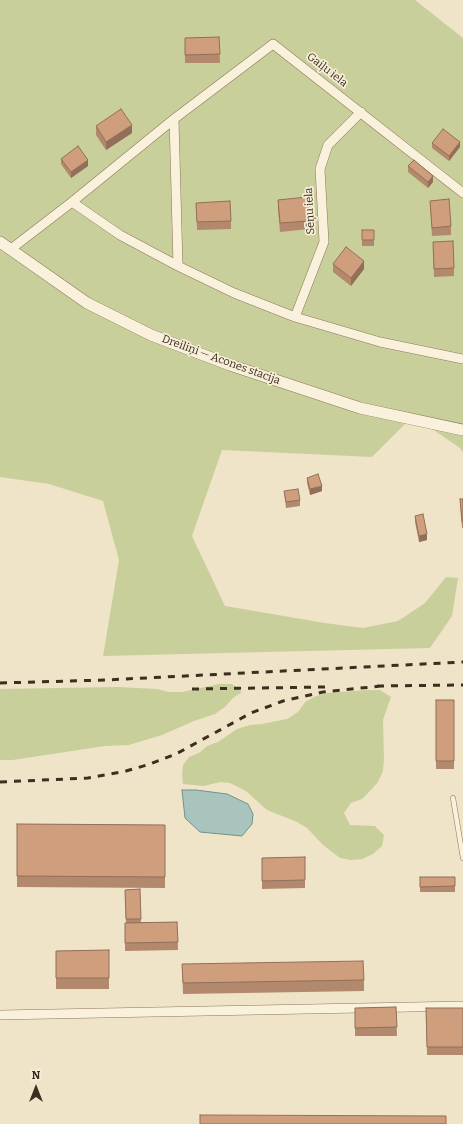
<!DOCTYPE html>
<meta charset="utf-8">
<style>
body{margin:0}
#map{position:relative;width:463px;height:1124px;overflow:hidden;background:#f0e4c8;font-family:Bitter,serif}
canvas{display:block}
.north{position:absolute;left:16px;top:1068px;width:40px;height:40px;-webkit-text-stroke:3px #f7eed8;paint-order:stroke;rotate:0deg;font-size:11px;font-weight:700;line-height:16px;text-align:center;color:#3d2e20}
.north::after{content:'';display:block;margin:auto;width:14px;height:18px;background:#3d2e20;clip-path:polygon(50% 0,100% 100%,50% 72%,0 100%)}
</style>
<div id="map">
<canvas width="463" height="1124"></canvas>
<div class="north">N</div>
</div>
<script>
const g = document.querySelector('canvas').getContext('2d');
g.lineJoin = 'round';
function fill(path, color) { g.fillStyle = color; g.fill(path, 'evenodd'); }
const toPath = rows => new Path2D(rows.map(r => 'M' + r).join(''));
function trace(path, color, width, dash) { g.strokeStyle = color; g.lineWidth = width; g.lineCap = dash ? 'butt' : 'round'; g.setLineDash(dash || []); g.stroke(path); }
function write(font, color, halo, rows, align = 'center') {
  g.font = font + ' Bitter,serif'; g.lineWidth = 3.5; g.setLineDash([]); g.textBaseline = 'middle'; g.strokeStyle = halo; g.fillStyle = color; for (const [text, x, y, turn = 0] of rows) {
    g.save(); g.translate(x, y); g.rotate((+turn || 0) * Math.PI / 180); g.textAlign = isNaN(turn) ? turn : align; if (halo) g.strokeText(text, 0, 0); g.fillText(text, 0, 0); g.restore();
  }
}
fill(toPath([
 [0,0,415,0,463,38,463,453,460,448,413,416,372,457,222,450,192,536,225,606,325,623,363,628,398,621,425,603,446,577,458,578,452,616,430,648,103,656,119,560,103,501,49,484,0,477],
 [219,684,232,684,242,692,233,698,225,707,215,714,194,721,162,735,129,745,105,746,13,760,0,760,0,689,118,687,157,689,169,692,182,692],
 [367,690,380,690,391,697,383,720,384,759,383,771,378,782,370,791,362,799,351,803,344,813,350,825,375,826,384,835,382,846,373,854,362,859,351,860,340,858,323,845,307,828,297,822,267,810,246,791,230,783,221,782,203,786,183,784,182,774,183,765,189,757,199,753,207,746,218,742,237,729,250,725,262,724,287,719,298,712,305,702,316,696,328,693]
]), '#c9cf9b');
const water = toPath([
 [182,790,196,790,227,794,248,804,253,814,252,824,242,836,200,832,185,818,182,790]
]);
fill(water, '#a9c4bc');
trace(water, '#6f938a', 1);
const service = toPath([
 [453,798,463,858]
]);
const minor = toPath([
 [174,119,178,266],
 [463,193,273,44,174,119,72,202,120,235,178,266,234,293,295,317,380,342,463,359],
 [11,249,72,202],
 [295,317,324,242,320,169,328,145,361,112],
 [0,1015,463,1006]
]);
const tertiary = toPath([
 [0,242,87,303,151,335,230,365,360,408,463,430]
]);
trace(service, '#8d765c', 5.5);
trace(minor, '#8d765c', 10);
trace(tertiary, '#8d765c', 12);
trace(service, '#faf1dc', 4.5);
trace(minor, '#faf1dc', 9);
trace(tertiary, '#faf1dc', 11);
trace(toPath([
 [0,683,105,680,463,662],
 [377,686,463,685],
 [192,689,325,687],
 [0,782,88,778,126,771,147,765,176,754,251,713,283,701,323,692,381,686]
]), '#3d2e20', 3, [7, 7]);
fill(toPath([
 [219,37,220,63,185,63,185,38],
 [96,126,132,133,106,150,96,135],
 [432,143,460,147,449,161,432,148],
 [61,159,88,166,71,178,61,164],
 [408,166,433,182,428,188,408,172],
 [278,200,309,221,309,229,280,232,278,208],
 [430,201,451,226,451,235,432,236],
 [196,203,231,221,231,229,197,230],
 [362,230,374,230,374,246,362,246],
 [433,242,454,268,454,276,434,277],
 [333,264,364,269,351,286,333,272],
 [307,478,322,491,310,495,307,483],
 [284,491,300,500,300,506,286,508],
 [460,499,463,499,463,528,462,528],
 [415,516,427,540,419,542,415,522],
 [436,700,454,700,454,769,436,769],
 [17,824,165,825,165,888,17,887],
 [305,857,305,888,262,889,262,858],
 [420,877,455,877,455,892,420,892],
 [140,889,141,922,177,922,178,950,125,951,125,923,126,923,125,890],
 [109,950,109,989,56,989,56,951],
 [182,964,364,980,364,991,183,994],
 [396,1007,397,1036,355,1036,355,1008],
 [426,1008,463,1008,463,1055,427,1055]
]), '#b2896c');
fill(toPath([
 [132,125,132,133,106,150,106,142],
 [460,142,460,147,449,161,449,156],
 [88,160,88,166,71,178,71,172],
 [433,176,433,182,428,188,428,182],
 [364,261,364,269,351,286,351,278],
 [322,486,322,491,310,495,310,489],
 [427,534,427,540,419,542,419,536]
]), '#916f58');
const building = toPath([
 [219,37,220,54,185,55,185,38,219,37],
 [121,109,132,125,106,142,96,126,121,109],
 [443,129,460,142,449,156,432,143,443,129],
 [78,146,88,160,71,172,61,159,78,146],
 [414,160,433,176,428,182,408,166,414,160],
 [307,197,309,221,280,223,278,200,307,197],
 [449,199,451,226,432,228,430,201,449,199],
 [230,201,231,221,197,222,196,203,230,201],
 [362,230,374,230,374,240,362,240,362,230],
 [453,241,454,268,434,269,433,242,453,241],
 [346,247,364,261,351,278,333,264,346,247],
 [318,474,322,486,310,489,307,478,318,474],
 [298,489,300,500,286,502,284,491,298,489],
 [460,499,463,499,463,522,462,522,460,499],
 [423,514,427,534,419,536,415,516,423,514],
 [436,700,454,700,454,761,436,761,436,700],
 [17,824,165,825,165,877,17,876,17,824],
 [305,857,305,880,262,881,262,858,305,857],
 [420,877,455,877,455,886,420,887,420,877],
 [140,889,141,919,126,919,125,890,140,889],
 [177,922,178,942,125,943,125,923,177,922],
 [109,950,109,978,56,978,56,951,109,950],
 [363,961,364,980,183,983,182,964,363,961],
 [396,1007,397,1027,355,1028,355,1008,396,1007],
 [426,1008,463,1008,463,1047,427,1047,426,1008],
 [200,1115,446,1116,446,1124,200,1124,200,1115]
]);
fill(building, '#cf9f7d');
trace(building, '#916f58', 1);
write('11px', '#3d2e20', '#f7eed8', [
 ["Gaiļu iela",327,70,38],
 ["Sēņu iela",310,211,-93],
 ["Dreiliņi — Acones stacija",221,360,20]
]);
</script>
